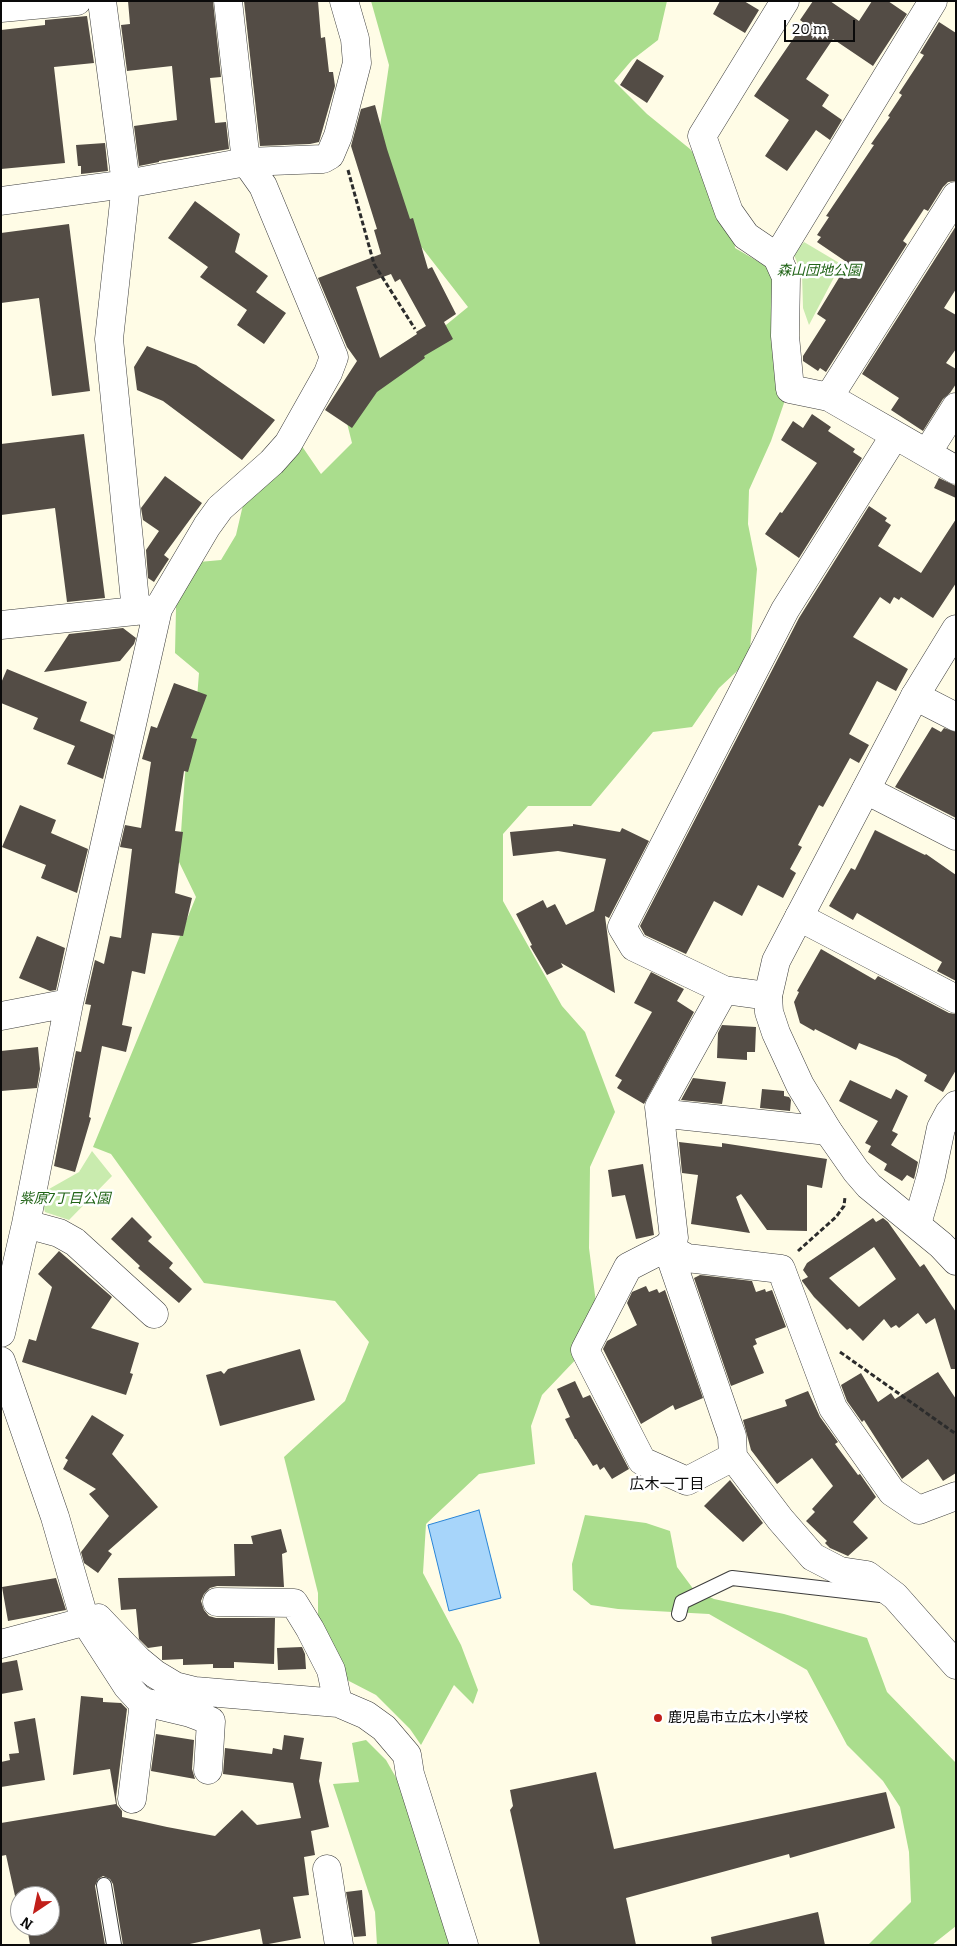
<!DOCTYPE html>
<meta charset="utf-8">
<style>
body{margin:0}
#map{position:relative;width:957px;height:1946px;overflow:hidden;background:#fffce6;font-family:Bitter,serif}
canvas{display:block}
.frame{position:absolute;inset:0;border:2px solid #0a0a0a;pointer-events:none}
.north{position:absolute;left:10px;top:1886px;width:50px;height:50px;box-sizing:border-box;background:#fff;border:1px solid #9d9d9d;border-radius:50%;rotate:214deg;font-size:14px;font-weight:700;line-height:20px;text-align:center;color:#0a0a0a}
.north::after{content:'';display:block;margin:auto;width:18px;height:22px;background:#c11f1a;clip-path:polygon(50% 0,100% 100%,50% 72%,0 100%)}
.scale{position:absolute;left:784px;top:20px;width:71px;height:22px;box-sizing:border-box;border:2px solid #0a0a0a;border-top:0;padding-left:6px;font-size:15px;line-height:18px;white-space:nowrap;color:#0a0a0a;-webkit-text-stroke:4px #fff;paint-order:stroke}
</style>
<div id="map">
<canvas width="957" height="1946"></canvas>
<div class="frame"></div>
<div class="north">N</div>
<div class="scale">20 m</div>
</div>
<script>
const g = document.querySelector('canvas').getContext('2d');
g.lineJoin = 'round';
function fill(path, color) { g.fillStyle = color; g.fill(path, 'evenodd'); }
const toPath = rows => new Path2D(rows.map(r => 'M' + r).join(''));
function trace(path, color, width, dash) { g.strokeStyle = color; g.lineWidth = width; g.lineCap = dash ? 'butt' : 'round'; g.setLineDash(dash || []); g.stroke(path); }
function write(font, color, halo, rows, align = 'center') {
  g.font = font + ' Bitter,"Noto Sans JP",serif'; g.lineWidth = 5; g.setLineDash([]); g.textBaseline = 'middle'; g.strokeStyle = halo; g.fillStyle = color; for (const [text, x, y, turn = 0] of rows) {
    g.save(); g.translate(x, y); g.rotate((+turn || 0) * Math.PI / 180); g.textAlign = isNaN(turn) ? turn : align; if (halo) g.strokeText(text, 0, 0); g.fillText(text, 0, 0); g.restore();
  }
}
fill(toPath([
 [804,242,841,264,809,325,803,308,802,273,793,253],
 [92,1151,112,1176,69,1220,45,1212,42,1199,49,1189,79,1172]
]), '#c9ebae');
fill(toPath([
 [371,1,667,1,658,40,632,60,614,81,647,114,690,149,714,180,731,211,735,248,771,269,785,366,784,403,771,441,749,490,748,524,757,569,749,660,719,688,692,727,653,732,591,806,528,806,503,834,503,901,562,1006,585,1032,615,1112,590,1167,589,1248,600,1334,542,1395,531,1426,535,1464,479,1474,426,1524,423,1573,461,1645,478,1690,473,1704,454,1685,421,1745,410,1729,376,1695,347,1680,318,1627,318,1593,284,1457,345,1401,369,1342,335,1301,204,1283,111,1154,93,1147,196,897,179,862,185,774,196,711,199,673,175,653,177,564,221,560,236,535,252,466,297,439,321,474,352,443,346,419,386,374,468,307,409,231,377,147,389,65],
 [585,1515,646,1523,670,1531,677,1567,694,1590,714,1599,784,1614,867,1638,887,1692,956,1763,956,1926,932,1945,868,1945,911,1902,909,1852,900,1807,883,1781,847,1745,807,1670,709,1614,618,1609,591,1605,573,1590,572,1564],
 [366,1740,386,1760,410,1802,459,1945,377,1945,375,1912,333,1784,359,1782,352,1743]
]), '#aadd8d');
const water = toPath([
 [479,1510,501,1598,449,1611,428,1525,479,1510]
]);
fill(water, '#a7d5fa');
trace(water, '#2984d6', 1);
fill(toPath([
 [128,1,213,1,221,77,210,78,215,123,226,122,229,149,159,161,159,162,139,166,134,126,177,120,172,66,127,71,121,25,130,24],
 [244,1,318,1,321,38,325,37,329,72,333,72,335,86,319,142,310,144,260,146],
 [720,1,744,1,759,10,745,33,713,14],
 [813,1,830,1,859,21,872,1,888,1,907,14,873,66,833,39,806,79,829,95,822,106,842,120,830,140,816,130,787,171,765,156,789,120,754,96,804,23,800,20],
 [87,16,94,63,54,67,65,163,1,169,1,30,45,25,45,20],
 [939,22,956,33,956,181,948,182,943,187,928,211,924,209,903,241,907,244,826,372,820,368,818,371,803,361,803,356,826,320,817,314,848,263,817,242,821,237,817,235,829,217,826,216,874,145,871,144,890,117,888,116,902,95,899,93,924,55,920,53],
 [637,59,664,76,647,103,620,85],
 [375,105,387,149,410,219,413,218,428,269,432,267,456,314,444,322,453,339,424,356,425,358,377,392,352,428,325,410,357,361,347,347,318,278,381,254,374,230,377,229,351,146,361,109],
 [391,274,395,282,400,279,426,326,416,332,417,334,380,358,356,287],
 [105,143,108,171,81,174,81,166,78,166,76,145],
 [195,201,240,234,235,252,268,276,256,292,286,313,264,344,237,325,247,310,200,277,208,267,168,238],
 [69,224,90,391,52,396,39,298,1,303,1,233],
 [956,226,956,289,944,308,956,315,956,349,946,363,956,369,956,384,950,393,943,399,923,431,891,410,899,398,862,374],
 [147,346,196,365,275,420,242,460,163,401,137,390,134,367],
 [812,414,831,427,828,431,855,449,853,452,862,458,799,558,765,534,780,512,782,513,817,463,781,440,793,421,803,428],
 [84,434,105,598,67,602,55,508,1,515,1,444],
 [165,476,202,503,164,555,169,559,154,582,148,578,146,550,159,531,143,520,141,508],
 [939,478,956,486,956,498,934,488],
 [869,506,887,518,885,521,891,525,878,546,921,573,956,519,956,583,933,618,901,597,899,600,894,597,890,604,880,597,853,637,908,669,896,691,877,681,849,734,869,745,859,763,850,758,823,807,819,805,798,845,802,847,790,869,796,873,783,898,758,885,742,916,714,901,686,954,645,935,640,926,799,618],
 [123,628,136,638,134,644,120,661,44,672,69,634],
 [7,669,87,702,80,721,114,735,103,779,67,764,75,746,33,729,38,718,1,703,1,683],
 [174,683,207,695,191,738,197,739,188,772,184,771,175,831,183,832,175,893,192,898,183,936,152,933,145,974,132,971,122,1025,132,1027,126,1052,102,1046,89,1117,91,1118,75,1172,54,1166,76,1051,81,1052,91,1005,85,1004,95,960,104,964,110,936,121,938,132,849,120,847,125,825,141,828,151,762,142,759,151,726,157,728],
 [932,727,941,732,944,728,956,732,956,818,895,787],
 [20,805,56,820,51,833,88,849,77,893,41,878,46,865,2,847],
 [573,824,620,832,622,828,649,841,609,918,605,916,615,993,561,963,563,967,547,975,530,946,532,945,516,914,543,900,547,908,555,904,566,925,594,911,606,859,558,851,513,856,510,832,573,826],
 [875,830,925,855,926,854,956,875,956,981,937,971,942,962,857,913,853,920,829,906,851,868,855,870],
 [37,936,65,948,56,990,50,991,19,978],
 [821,949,875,980,878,976,949,1013,956,1014,956,1070,943,1092,924,1081,927,1075,897,1058,859,1043,856,1050,815,1029,814,1031,800,1023,794,1002,799,992,797,991],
 [651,972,684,989,677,1001,694,1012,644,1104,617,1088,622,1080,615,1076,652,1012,634,1003],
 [722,1025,756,1027,755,1052,747,1052,747,1060,717,1058,718,1033],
 [38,1047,40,1069,37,1088,1,1091,1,1051],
 [693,1078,726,1082,722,1104,681,1100],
 [850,1080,891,1099,896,1089,908,1096,892,1131,898,1134,891,1145,918,1162,914,1179,907,1175,902,1181,884,1170,887,1164,868,1152,871,1146,865,1143,878,1121,839,1101],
 [762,1089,784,1091,784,1096,789,1097,791,1100,790,1111,760,1108],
 [679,1142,722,1147,722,1143,827,1159,822,1188,807,1185,807,1231,767,1230,741,1194,736,1197,750,1233,691,1224,698,1175,682,1173],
 [643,1164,654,1235,636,1239,625,1195,612,1197,608,1170],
 [132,1217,152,1237,148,1241,173,1263,169,1268,192,1289,179,1303,138,1268,140,1266,111,1239],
 [873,1218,876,1222,883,1218,888,1222,920,1267,924,1264,956,1312,956,1369,951,1369,935,1318,926,1324,918,1313,899,1328,896,1325,891,1328,884,1319,863,1341,850,1328,847,1330,814,1297,802,1281,802,1280,808,1277,803,1270,807,1263],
 [874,1247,896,1279,859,1307,829,1278],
 [59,1251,112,1297,91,1328,139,1343,130,1373,133,1374,126,1395,22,1362,29,1339,36,1341,52,1287,38,1274],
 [700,1275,752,1281,756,1292,765,1289,766,1292,772,1290,786,1327,755,1339,757,1344,753,1346,764,1373,731,1386,694,1278],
 [646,1286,649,1292,657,1289,659,1293,665,1290,703,1398,675,1410,673,1405,641,1424,603,1349,607,1341,637,1325,627,1303,632,1292],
 [300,1349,315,1400,220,1426,206,1375,221,1371,224,1374,228,1369],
 [938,1372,956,1399,956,1473,943,1481,928,1459,902,1479,864,1420,862,1422,847,1401,841,1385,861,1373,878,1402,891,1393,895,1399],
 [575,1381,583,1398,590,1395,629,1469,612,1479,604,1467,600,1470,597,1464,593,1466,576,1439,575,1439,565,1419,570,1417,557,1389],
 [808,1391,820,1417,838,1442,835,1444,858,1475,860,1474,876,1497,853,1522,868,1538,848,1556,830,1548,825,1543,827,1541,806,1521,815,1512,812,1509,833,1486,812,1458,777,1484,751,1450,743,1420,787,1406,785,1400],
 [92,1415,124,1435,112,1454,158,1507,108,1551,112,1554,98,1573,84,1563,81,1552,109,1516,89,1494,96,1489,63,1469,68,1460,65,1458],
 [730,1480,763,1523,743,1542,704,1506],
 [281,1529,287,1552,282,1554,284,1587,217,1586,210,1588,204,1594,201,1601,204,1610,209,1616,216,1618,275,1618,274,1664,234,1662,234,1668,213,1668,213,1664,183,1665,183,1659,162,1660,162,1646,148,1648,139,1639,136,1609,121,1610,118,1578,235,1576,234,1544,253,1544,251,1536],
 [56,1578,66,1610,8,1621,2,1587],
 [302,1647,305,1654,306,1669,278,1670,277,1648],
 [17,1660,23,1690,1,1694,1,1663],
 [81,1696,103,1698,103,1702,121,1703,127,1709,116,1797,117,1805,122,1811,122,1817,167,1827,215,1836,242,1810,257,1825,301,1818,293,1783,223,1774,225,1748,272,1754,273,1748,282,1750,284,1735,304,1738,300,1759,322,1762,319,1781,329,1827,311,1831,315,1855,304,1857,309,1895,293,1897,301,1938,263,1945,260,1929,185,1945,123,1945,113,1884,110,1879,103,1876,98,1879,95,1886,105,1945,30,1945,27,1926,50,1926,50,1896,20,1896,20,1905,17,1905,6,1855,1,1856,1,1823,116,1804,110,1769,73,1775],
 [35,1718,45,1780,1,1787,1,1762,10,1760,9,1754,19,1753,14,1722],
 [156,1734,194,1740,192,1769,195,1779,151,1771],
 [596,1772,614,1849,886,1792,895,1828,790,1858,789,1854,626,1898,636,1945,540,1945,510,1810,513,1806,510,1790],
 [362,1890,366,1936,354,1937,346,1892],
 [818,1912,825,1945,712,1945,711,1937]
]), '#534c45');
const service = toPath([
 [679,1614,682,1602,732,1578,889,1596],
 [104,1885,114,1945]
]);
const minor = toPath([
 [102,1,126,184,109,339,136,611],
 [785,1,702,136,729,212,746,236,777,257,933,1],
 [1,8,77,1],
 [1,201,126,184,246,162,323,159,330,155,338,136,357,63,355,39,344,1],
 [777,257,786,277,785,336,790,389,829,397,956,470],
 [829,397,956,196],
 [927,453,956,407],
 [1,625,154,609],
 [915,696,956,717],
 [866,790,956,836],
 [799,917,956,999],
 [724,990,659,1107,674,1238,667,1247,732,1436,733,1457,780,1519,813,1557,840,1571,867,1575,895,1596,956,1665],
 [768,996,724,990,634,947,622,927,785,610,895,435],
 [1,1016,69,1003],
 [677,1115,828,1131],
 [26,1224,59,1233,75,1242,154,1314],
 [917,1224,931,1176,941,1128,949,1113,956,1105],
 [1,1333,26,1224,69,1003,158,609,207,526,220,508,272,462,288,444,328,373,334,357,263,186,246,162,228,1],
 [1,1361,55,1517,85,1621,127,1686,138,1698,144,1702,190,1713,211,1721,208,1770],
 [733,1457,687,1481,642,1461,585,1350,628,1267,667,1247,687,1258,781,1269,833,1408,892,1492,919,1510,956,1496],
 [217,1602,294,1603,310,1629,331,1670,338,1703],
 [1,1644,98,1618,138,1660,155,1674,175,1686,195,1691,338,1703,366,1715,384,1728,407,1755,410,1774,464,1945],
 [132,1799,144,1702],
 [327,1869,339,1945]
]);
const tertiary = toPath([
 [956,629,915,696,799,917,776,961,768,996,769,1012,776,1033,800,1085,828,1131,856,1171,869,1186,941,1245,956,1261]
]);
trace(service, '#3d3d3d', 16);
trace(minor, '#3d3d3d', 29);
trace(tertiary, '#3d3d3d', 29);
trace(toPath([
 [348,170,374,264,415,329],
 [798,1251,836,1217,844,1206,845,1197],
 [840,1352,956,1434]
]), '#2c2c2c', 3, [5, 2.5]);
trace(service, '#fff', 14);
trace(minor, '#fff', 28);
trace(tertiary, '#fff', 28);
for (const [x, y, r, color] of [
 [658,1718,5,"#c11f1a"]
]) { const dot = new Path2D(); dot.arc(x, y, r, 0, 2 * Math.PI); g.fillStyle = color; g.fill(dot); trace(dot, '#fff', 2); }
write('italic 14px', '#216417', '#fff', [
 ["森山団地公園",819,271],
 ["紫原7丁目公園",65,1199]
]);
write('14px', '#0a0a0a', '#fff', [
 ["鹿児島市立広木小学校",668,1718]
], 'left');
write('15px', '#0a0a0a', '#fff', [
 ["広木一丁目",667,1485]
]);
</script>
